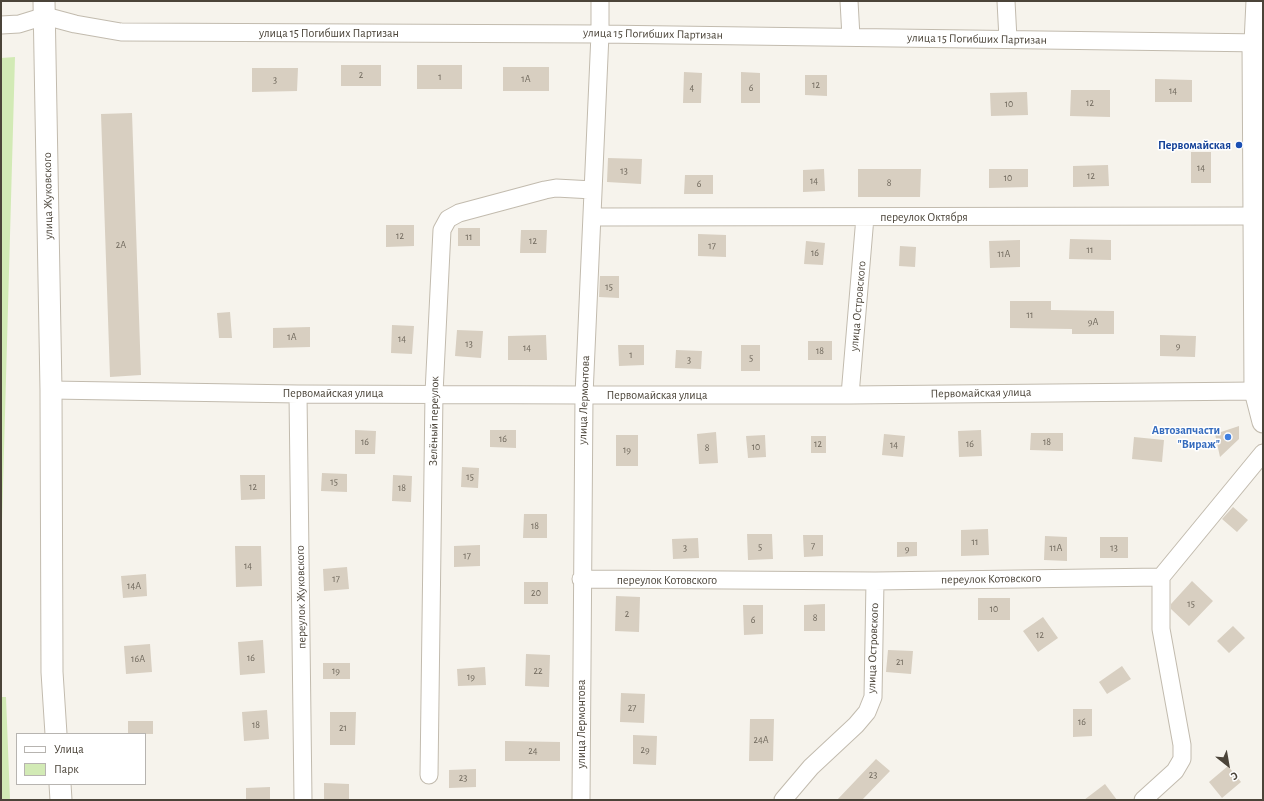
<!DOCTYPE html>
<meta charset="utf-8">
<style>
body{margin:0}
#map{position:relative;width:1264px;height:801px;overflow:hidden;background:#f6f3ec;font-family:"Alegreya Sans",sans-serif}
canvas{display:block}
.frame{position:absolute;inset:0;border:2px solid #4b4439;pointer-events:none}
.legend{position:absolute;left:16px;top:733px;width:130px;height:52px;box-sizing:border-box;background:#fff;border:1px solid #b7b4b0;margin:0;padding:5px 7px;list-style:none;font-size:12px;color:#4b4439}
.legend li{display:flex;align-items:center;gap:8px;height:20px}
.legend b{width:20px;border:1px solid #b7b4b0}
.north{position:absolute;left:1208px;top:745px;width:40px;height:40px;-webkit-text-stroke:3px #fff;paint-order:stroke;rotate:149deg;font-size:11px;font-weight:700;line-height:16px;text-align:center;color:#4b4439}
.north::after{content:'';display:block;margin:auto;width:14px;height:18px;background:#4b4439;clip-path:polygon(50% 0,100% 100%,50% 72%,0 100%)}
</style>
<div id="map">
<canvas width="1264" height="801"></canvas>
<div class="frame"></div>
<ul class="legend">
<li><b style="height:5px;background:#fff"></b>Улица</li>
<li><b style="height:11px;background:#d2eab5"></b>Парк</li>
</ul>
<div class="north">С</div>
</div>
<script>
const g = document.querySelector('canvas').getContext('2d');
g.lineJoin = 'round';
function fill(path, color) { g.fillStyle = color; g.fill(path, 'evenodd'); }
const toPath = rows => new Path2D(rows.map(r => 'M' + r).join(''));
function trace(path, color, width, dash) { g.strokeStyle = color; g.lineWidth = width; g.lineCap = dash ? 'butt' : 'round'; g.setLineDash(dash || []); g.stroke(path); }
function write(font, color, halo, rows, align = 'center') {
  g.font = font + ' "Alegreya Sans",sans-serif'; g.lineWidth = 3; g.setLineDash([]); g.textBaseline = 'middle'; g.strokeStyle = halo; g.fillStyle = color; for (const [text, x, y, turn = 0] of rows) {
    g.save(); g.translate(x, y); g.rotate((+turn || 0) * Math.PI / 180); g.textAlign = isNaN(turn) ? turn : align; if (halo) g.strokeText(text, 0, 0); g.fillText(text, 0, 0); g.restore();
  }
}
fill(toPath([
 [15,57,1,557,1,58],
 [1,697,6,697,10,800,1,800]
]), '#d2eab5');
fill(toPath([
 [341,65,381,65,381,86,341,86],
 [417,65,462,65,462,89,417,89],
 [503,67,549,67,549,91,503,91],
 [252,68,298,68,297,91,252,92],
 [684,72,702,73,701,103,683,103],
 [741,72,760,73,760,103,741,103],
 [805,75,827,75,827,96,805,95],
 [1155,79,1192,80,1192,102,1155,102],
 [1071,90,1110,90,1110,117,1070,116],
 [1027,92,1028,115,991,116,990,93],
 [132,113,141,375,110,377,101,114],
 [1191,152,1211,152,1211,183,1191,183],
 [608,158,642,159,641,184,607,182],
 [1108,165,1109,186,1073,187,1073,166],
 [824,169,825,191,803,192,803,170],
 [858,169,921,169,920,197,858,197],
 [989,169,1028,169,1028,187,989,188],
 [685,175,713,175,713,194,684,194],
 [386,225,414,225,414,246,386,247],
 [458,228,480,228,480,246,458,246],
 [521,230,547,230,546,253,520,253],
 [698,234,726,235,726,257,698,256],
 [1070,239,1111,240,1111,260,1069,259],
 [1020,240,1020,267,990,268,989,241],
 [806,241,825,243,823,265,804,264],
 [900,246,916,247,915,267,899,266],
 [600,276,619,276,619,298,599,297],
 [1010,301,1051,301,1051,310,1114,311,1114,334,1072,334,1072,329,1010,328],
 [230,312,232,338,219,338,217,313],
 [392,325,414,326,412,354,391,353],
 [310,327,310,347,273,348,273,328],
 [457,330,483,331,481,358,455,356],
 [546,335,547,360,508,360,508,336],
 [1160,335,1196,336,1195,357,1160,356],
 [808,341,832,341,832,360,808,360],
 [618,345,644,345,644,365,619,366],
 [741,345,760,345,760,371,741,371],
 [676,350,702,351,701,369,675,368],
 [1239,426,1239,439,1220,457,1215,434],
 [355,430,376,431,375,454,355,454],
 [490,430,516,430,516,448,490,447],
 [981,430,982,456,959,457,958,431],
 [716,432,718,463,699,464,697,434],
 [1031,433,1063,433,1063,451,1030,450],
 [884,434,905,436,903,457,882,455],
 [616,435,638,435,638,466,616,466],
 [765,435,766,457,748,458,746,436],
 [811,436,826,436,826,453,811,453],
 [1134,437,1164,440,1162,462,1132,459],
 [462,467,479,468,478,488,461,487],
 [322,473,347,474,347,492,321,491],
 [240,475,265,475,265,499,241,500],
 [393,475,412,476,411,502,392,501],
 [1233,507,1248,520,1237,532,1222,519],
 [524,514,547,514,547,538,523,538],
 [988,529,989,555,961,556,961,530],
 [747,534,772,534,773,559,748,560],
 [803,535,823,535,823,556,804,557],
 [1045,536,1067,537,1067,561,1044,560],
 [1100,537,1128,537,1128,558,1100,558],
 [698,538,699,558,673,559,672,539],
 [897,542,917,542,917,556,897,557],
 [480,545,480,566,454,567,454,546],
 [235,546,261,546,262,586,236,587],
 [347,567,349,589,324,591,323,569],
 [146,574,147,596,123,598,121,576],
 [1192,581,1213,601,1189,626,1171,609,1171,604],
 [524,582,548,582,548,604,524,604],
 [616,596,640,597,639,632,615,631],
 [978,598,1010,598,1010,620,978,620],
 [825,604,825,631,804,631,804,605],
 [743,605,763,605,763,634,744,635],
 [1043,617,1058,638,1038,652,1023,631],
 [1233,626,1245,638,1229,653,1217,641],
 [263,640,265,673,240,675,238,642],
 [150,644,152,672,126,674,124,646],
 [888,650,913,651,911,674,886,672],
 [526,654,550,655,549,687,525,686],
 [323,663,350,663,350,679,323,679],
 [1122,666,1131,679,1107,694,1099,682],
 [485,667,486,685,458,686,457,669],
 [621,693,645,694,644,723,620,722],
 [1073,709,1092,709,1092,736,1073,737],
 [267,710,269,739,244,741,242,712],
 [330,712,356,712,355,745,330,745],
 [750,719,774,719,773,761,749,761],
 [128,721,153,721,153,734,128,734],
 [633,735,657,736,656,765,633,764],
 [505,741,560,742,560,761,505,761],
 [876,759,890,771,862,800,837,800],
 [1228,766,1241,782,1222,798,1209,782],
 [476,769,476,787,449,788,449,770],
 [324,783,349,784,349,800,324,800],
 [1105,784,1117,800,1084,800],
 [270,787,270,800,246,800,246,788]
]), '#d8cfc1');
const minor = toPath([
 [849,1,851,37],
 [1006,1,1008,39],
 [1,25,19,24,45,16,75,24,121,32,600,34,1263,43],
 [1253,43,1255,1],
 [592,217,1255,216],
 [51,390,298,394,584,395,850,395,1255,391,1263,394],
 [298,394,303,800],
 [850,395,865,217],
 [1161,577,1263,453],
 [581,579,875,581,1161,577],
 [429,775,434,393,442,230,448,219,459,213,545,190,556,188,593,190],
 [581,800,584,395,600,34,600,1],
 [783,800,811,767,856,725,867,712,873,697,875,581],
 [1143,800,1175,771,1182,759,1182,745,1161,629,1161,577]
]);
const tertiary = toPath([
 [44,1,51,390,52,672,56,734],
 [1253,43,1255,391,1263,422],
 [60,784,61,800]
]);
trace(minor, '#c2bbae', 19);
trace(tertiary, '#c2bbae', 23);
trace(minor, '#fff', 17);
trace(tertiary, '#fff', 21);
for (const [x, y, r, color] of [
 [1239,145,4,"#1a4fb4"],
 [1228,437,4,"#3f7fe0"]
]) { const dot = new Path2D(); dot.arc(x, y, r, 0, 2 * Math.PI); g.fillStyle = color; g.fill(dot); trace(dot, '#fff', 1.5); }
write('10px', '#6e675b', null, [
 ["2",361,75],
 ["1",440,77],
 ["1А",526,79],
 ["3",275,80],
 ["12",816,85],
 ["4",692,88],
 ["6",751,88],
 ["14",1173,91],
 ["12",1090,103],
 ["10",1009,104],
 ["14",1201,168],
 ["13",624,171],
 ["12",1091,176],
 ["10",1008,178],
 ["14",814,181],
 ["8",889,183],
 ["6",699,184],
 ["12",400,236],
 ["11",469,237],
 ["12",533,241],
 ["2А",121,245],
 ["17",712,246],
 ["11",1090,250],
 ["16",815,253],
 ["11А",1004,254],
 ["15",609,287],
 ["11",1030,315],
 ["9А",1093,322],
 ["1А",292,337],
 ["14",402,339],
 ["13",469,344],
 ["9",1178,346],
 ["14",527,348],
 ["18",820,351],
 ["1",631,355],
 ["5",751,358],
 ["3",689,360],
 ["16",503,439],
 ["16",365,442],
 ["18",1047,442],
 ["12",818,444],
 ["16",970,444],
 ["14",894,445],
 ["10",756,447],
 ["8",707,448],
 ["19",627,450],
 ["15",470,477],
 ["15",334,482],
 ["12",253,487],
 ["18",402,488],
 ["18",535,526],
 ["11",975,542],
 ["7",813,546],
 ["5",760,547],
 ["3",685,548],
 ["11А",1056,548],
 ["13",1114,548],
 ["9",907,549],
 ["17",467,556],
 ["14",248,566],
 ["17",336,579],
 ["14А",134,586],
 ["20",536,593],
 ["15",1191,604],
 ["10",994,609],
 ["2",627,614],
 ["8",815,618],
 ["6",753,620],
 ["12",1040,635],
 ["16",251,658],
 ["16А",138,659],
 ["21",900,662],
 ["19",336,671],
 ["22",538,671],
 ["19",471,677],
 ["27",632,708],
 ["16",1082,722],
 ["18",256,725],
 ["21",343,728],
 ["24А",761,740],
 ["29",645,750],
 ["24",533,751],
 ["23",873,775],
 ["23",463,778]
]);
write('12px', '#4b4439', '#fff', [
 ["улица 15 Погибших Партизан",329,33],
 ["улица 15 Погибших Партизан",653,34,1],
 ["улица 15 Погибших Партизан",977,39,1],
 ["улица Жуковского",48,196,-91],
 ["переулок Октября",924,217],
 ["улица Островского",858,306,-85],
 ["Первомайская улица",333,393],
 ["Первомайская улица",981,393,-1],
 ["Первомайская улица",657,395],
 ["улица Лермонтова",584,400,-88],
 ["Зелёный переулок",434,421,-89],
 ["переулок Котовского",991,579,-1],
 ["переулок Котовского",667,580],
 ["переулок Жуковского",301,597,-91],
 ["улица Островского",873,648,-88],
 ["улица Лермонтова",581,724,-90]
]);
write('bold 12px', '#164399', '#fff', [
 ["Первомайская",1231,145]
], 'right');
write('bold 12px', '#366cbe', '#fff', [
 ["Автозапчасти",1220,430],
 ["\"Вираж\"",1220,444]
], 'right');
</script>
